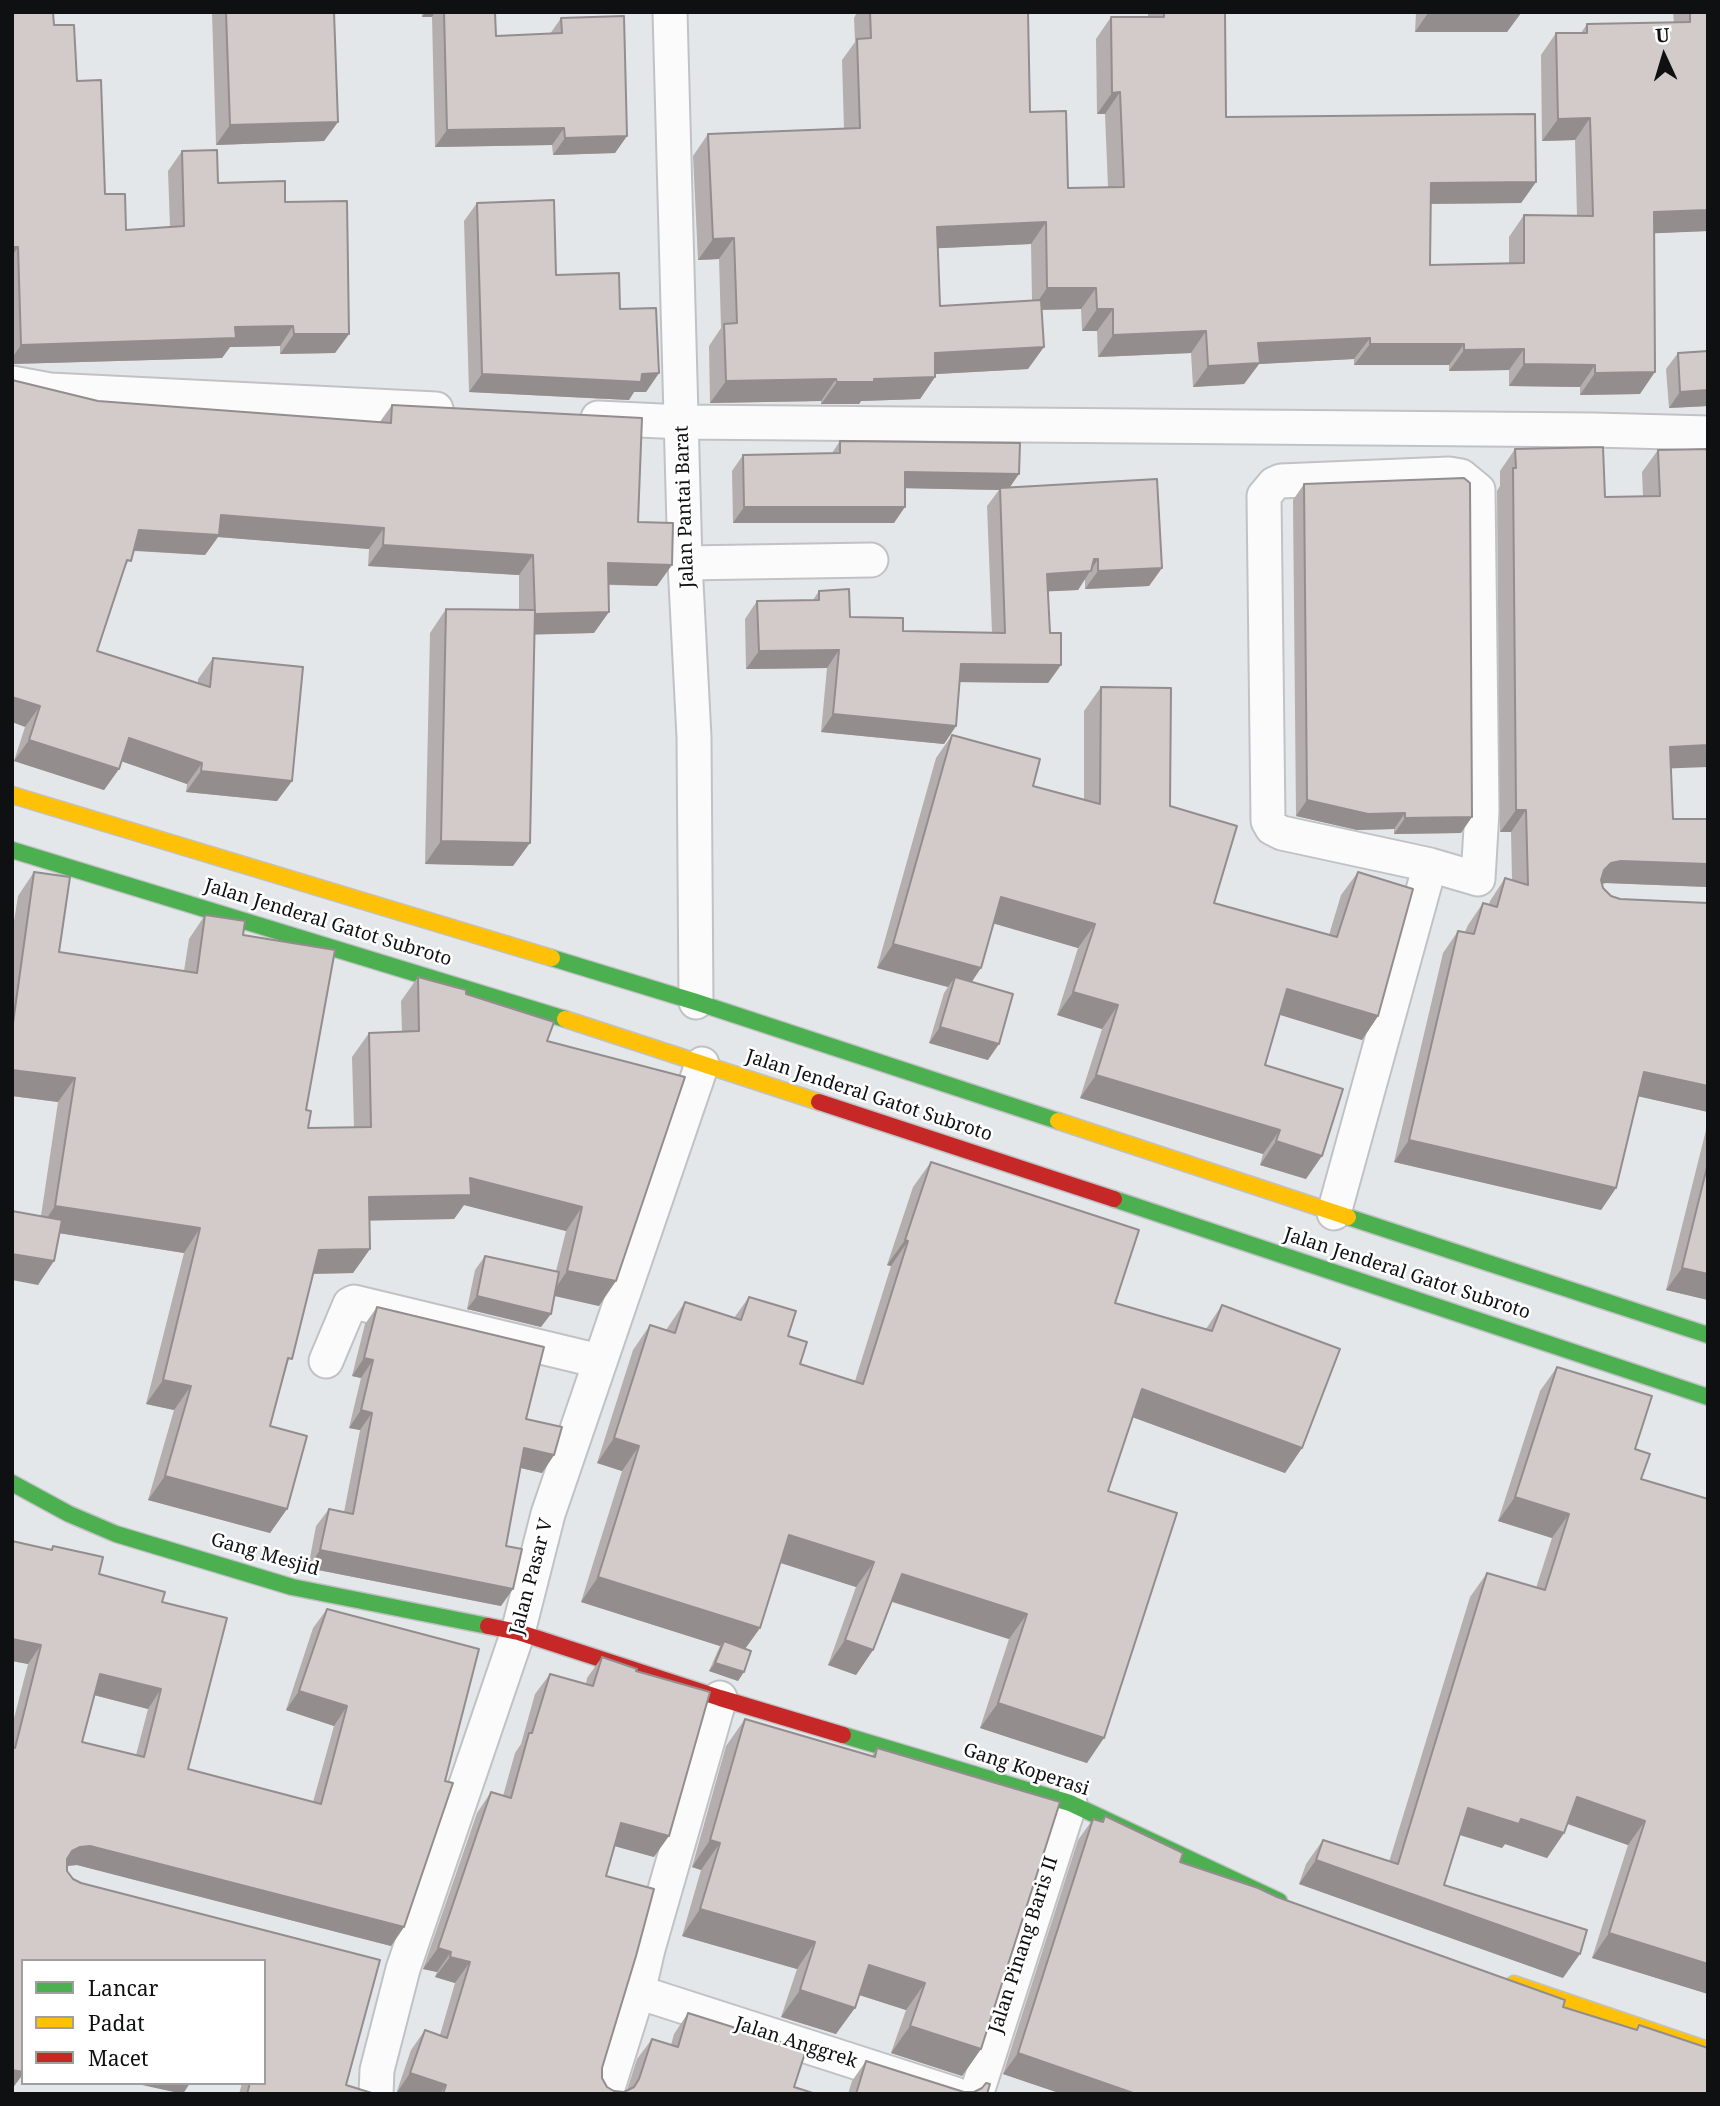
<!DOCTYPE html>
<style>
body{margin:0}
#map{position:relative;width:1720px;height:2106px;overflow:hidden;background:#e4e7ea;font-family:"Noto Serif",serif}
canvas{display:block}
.frame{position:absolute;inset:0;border:14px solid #0f1012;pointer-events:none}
.legend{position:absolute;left:21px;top:1959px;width:245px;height:126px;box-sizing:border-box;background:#fff;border:2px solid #9f9fa0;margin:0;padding:9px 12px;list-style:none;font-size:21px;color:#0f1012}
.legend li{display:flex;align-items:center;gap:14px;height:35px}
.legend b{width:35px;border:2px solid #9f9fa0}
.north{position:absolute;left:1629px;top:21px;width:70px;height:70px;-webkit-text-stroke:5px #fff;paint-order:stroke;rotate:356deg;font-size:19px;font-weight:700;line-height:28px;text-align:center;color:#0f1012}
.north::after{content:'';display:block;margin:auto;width:24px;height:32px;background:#0f1012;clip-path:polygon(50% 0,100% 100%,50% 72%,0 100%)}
</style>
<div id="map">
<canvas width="1720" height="2106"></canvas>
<div class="frame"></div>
<ul class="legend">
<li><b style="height:9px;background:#4caf50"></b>Lancar</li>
<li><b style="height:9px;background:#ffc107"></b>Padat</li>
<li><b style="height:9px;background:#c62828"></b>Macet</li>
</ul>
<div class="north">U</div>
</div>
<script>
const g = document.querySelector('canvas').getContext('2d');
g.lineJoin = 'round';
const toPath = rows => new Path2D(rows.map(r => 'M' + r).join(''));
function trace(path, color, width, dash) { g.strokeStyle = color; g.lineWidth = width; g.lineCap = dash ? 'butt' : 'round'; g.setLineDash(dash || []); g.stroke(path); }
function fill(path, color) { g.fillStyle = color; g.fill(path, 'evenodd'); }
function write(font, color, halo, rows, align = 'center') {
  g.font = font + ' "Noto Serif",serif'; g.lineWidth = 5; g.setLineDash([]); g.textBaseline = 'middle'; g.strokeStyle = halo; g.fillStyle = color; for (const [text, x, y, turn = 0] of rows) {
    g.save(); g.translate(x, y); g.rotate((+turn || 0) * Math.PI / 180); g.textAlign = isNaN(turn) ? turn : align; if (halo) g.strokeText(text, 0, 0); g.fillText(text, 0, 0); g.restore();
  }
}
const street = toPath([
 [670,12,685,563,694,737,696,1002],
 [12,383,50,390,436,409],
 [598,418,682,422,1594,430,1708,433],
 [1449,474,1461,476,1478,490,1482,811,1478,879,1430,865,1282,833,1272,828,1268,821,1264,496,1274,484,1281,481,1449,474],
 [685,563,871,560],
 [1334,1213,1430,865],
 [326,1361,350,1304,354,1302,599,1361],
 [638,1992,955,2094],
 [979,2086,1070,1803],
 [376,2094,377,2070,403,1969,518,1632,548,1514,702,1064],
 [606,2094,638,1992,648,1949,720,1698]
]);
const fast = toPath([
 [12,850,565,1019],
 [552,958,696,1002,1058,1121],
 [1114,1199,1708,1397],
 [1348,1217,1708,1335],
 [12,1483,69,1514,116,1534,292,1587,488,1626],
 [843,1735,1070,1803,1279,1901]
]);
const slow = toPath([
 [12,795,552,958],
 [565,1019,819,1102],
 [1058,1121,1348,1217],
 [1514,1984,1708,2050]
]);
const jam = toPath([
 [819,1102,1114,1199],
 [488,1626,518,1632,720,1698,843,1735]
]);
trace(street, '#c0c2c5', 37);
trace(fast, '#c0c2c5', 19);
trace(slow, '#c0c2c5', 19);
trace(jam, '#c0c2c5', 19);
trace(street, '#fbfbfc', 33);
trace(fast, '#4caf50', 16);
trace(slow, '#ffc107', 16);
trace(jam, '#c62828', 16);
fill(toPath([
 [12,12,54,25,77,81,105,194,126,230,170,227,168,171,182,151,218,183,285,202,349,334,335,353,280,354,280,346,230,347,222,358,12,364],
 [212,12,334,12,338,122,324,141,216,145],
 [422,12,495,12,496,36,550,34,561,18,627,136,615,153,553,155,552,145,435,147,432,17,422,17],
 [857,12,1028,12,1030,112,1068,188,1108,187,1105,114,1097,114,1096,39,1111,17,1148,17,1148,12,1225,12,1226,117,1536,182,1521,203,1431,204,1430,265,1509,263,1509,237,1524,215,1577,215,1575,140,1542,141,1541,55,1556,33,1581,33,1587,24,1674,23,1673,12,1708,12,1708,231,1654,233,1640,394,1580,395,1580,387,1509,386,1509,370,1449,371,1449,365,1354,365,1354,359,1259,364,1244,384,1193,387,1191,353,1098,357,1097,331,1082,331,1081,309,1041,310,1028,369,935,374,935,377,920,399,861,401,859,404,821,404,821,401,710,403,709,346,721,328,719,259,698,260,693,156,708,134,844,129,842,60,855,42,854,18],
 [1031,244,1032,301,940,306,938,248],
 [1416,12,1521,12,1521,13,1507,32,1415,32],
 [477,203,556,275,620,309,659,373,646,392,634,392,629,400,469,392,464,221],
 [1678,353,1708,406,1669,408,1666,369],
 [98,401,379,423,392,405,638,522,657,586,608,585,594,633,534,634,513,866,425,864,430,633,446,609,519,610,519,575,368,566,369,549,218,537,205,555,133,551,123,572,97,651,198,684,198,679,213,658,292,781,277,801,186,792,187,784,121,761,119,769,104,790,14,761,25,727],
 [840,441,1010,487,1162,568,1149,586,1085,589,1085,579,1078,590,1048,591,1050,633,1061,665,1048,683,960,682,956,726,944,744,821,732,827,668,746,669,745,619,757,601,813,600,819,591,850,617,903,631,992,633,987,506,999,490,905,488,894,523,733,523,732,471,743,455,832,453],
 [1515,449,1605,497,1643,496,1642,472,1658,450,1673,819,1708,819,1708,887,1606,883,1602,884,1603,888,1611,896,1620,899,1708,903,1708,1112,1638,1096,1616,1188,1601,1210,1394,1162,1443,953,1458,931,1465,932,1468,925,1483,903,1489,904,1490,901,1505,878,1512,880,1511,832,1500,832,1497,491,1500,486,1500,471],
 [1304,484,1461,833,1394,834,1394,829,1357,830,1296,816,1293,500],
 [1101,687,1170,806,1214,903,1329,935,1341,895,1358,872,1378,1016,1362,1040,1280,1015,1265,1065,1306,1179,1260,1165,1263,1154,1080,1098,1102,1029,1057,1015,1078,948,994,923,972,982,988,1060,929,1043,944,993,948,987,877,968,936,758,952,735,1033,786,1084,800,1084,711],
 [34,872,59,952,184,971,189,939,205,915,243,935,306,1110,308,1128,354,1128,352,1057,369,1033,402,1032,401,1001,418,977,466,994,547,1041,685,1077,599,1306,554,1296,541,1327,467,1309,475,1270,485,1256,556,1271,566,1231,464,1205,454,1219,370,1220,370,1249,353,1273,313,1274,270,1426,287,1509,270,1533,148,1500,174,1410,146,1404,184,1253,60,1233,38,1285,41,1216,58,1102,12,1096,12,934,18,896],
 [1708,1122,1708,1300,1666,1290],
 [931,1162,1115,1303,1206,1329,1222,1305,1302,1448,1285,1473,1132,1417,1108,1491,1087,1763,980,1728,1009,1639,892,1602,873,1650,856,1675,828,1665,856,1587,780,1563,760,1628,745,1649,738,1681,709,1671,720,1646,581,1602,622,1471,597,1463,633,1350,650,1325,666,1330,685,1302,734,1318,749,1297,788,1336,800,1364,855,1381,891,1266,887,1265,913,1187],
 [377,1307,526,1419,554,1455,542,1473,521,1468,506,1546,501,1606,308,1568,316,1526,329,1509,344,1512,360,1430,349,1428,361,1378,352,1376,365,1324],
 [1557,1367,1635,1449,1641,1479,1708,1994,1592,1958,1628,1845,1567,1824,1564,1833,1547,1858,1505,1844,1502,1848,1459,1835,1444,1885,1563,1978,1299,1884,1306,1864,1323,1840,1389,1862,1470,1597,1487,1573,1536,1588,1552,1538,1498,1521,1540,1391],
 [12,1541,50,1550,53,1546,103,1557,99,1574,165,1592,162,1602,227,1618,188,1769,313,1802,334,1726,286,1710,313,1628,327,1609,479,1649,445,1781,453,1783,404,1927,391,1946,77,1865,67,1866,67,1871,73,1879,81,1883,380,1960,346,2085,375,2094,239,2094,242,2083,264,2083,264,1961,23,1961,23,2074,12,2089,12,1726,28,1664,12,1661],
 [94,1695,148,1709,136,1755,82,1742],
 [602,1657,636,1671,654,1857,615,1846,606,1876,602,2078,607,2087,614,2091,624,2092,627,2090,637,2059,652,2039,671,2045,674,2034,688,2013,794,2087,816,2094,396,2094,411,2050,425,2030,440,2035,455,1983,435,1977,437,1972,423,1969,477,1813,491,1792,503,1796,515,1753,521,1744,535,1694,550,1674,586,1684,587,1678],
 [745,1719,872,1756,877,1748,981,2049,962,2076,891,2053,906,2010,859,1995,836,2034,781,2017,797,1969,682,1936,701,1870,692,1867,726,1746],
 [1105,1816,1180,1862,1277,1897,1563,2007,1636,2030,1639,2025,1708,2094,1062,2094,1003,2074,1078,1840,1093,1819,1101,1822],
 [866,2061,964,2092,987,2094,848,2094,852,2081]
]), '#b5aeae');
fill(toPath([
 [426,12,435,12,432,17,422,17],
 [1428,13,1521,13,1507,32,1415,32],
 [1120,92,1105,114,1097,114,1112,93],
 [1590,118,1575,140,1542,141,1558,119],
 [338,122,324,141,216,145,230,125],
 [564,128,552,145,435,147,447,130],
 [627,136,615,153,553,155,565,138],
 [1536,182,1521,203,1415,204,1431,183],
 [1708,210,1708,231,1639,234,1654,212],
 [1046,222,1031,244,922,249,937,227],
 [734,238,719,259,698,260,713,239],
 [12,247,18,247,12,256],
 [1047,288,1096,288,1081,309,1032,310],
 [1097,309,1113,309,1097,331,1082,331],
 [293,326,280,346,230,347,222,358,12,364,12,358,21,345,235,327],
 [1206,331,1191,353,1098,357,1113,335],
 [294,334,349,334,335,353,280,354],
 [1370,338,1354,359,1259,364,1244,384,1193,387,1208,366,1258,343],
 [1370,344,1464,344,1449,365,1354,365],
 [1044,347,1028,369,919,375,935,353],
 [1524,349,1509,370,1449,371,1464,350],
 [1524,364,1595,365,1580,387,1509,386],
 [1655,372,1640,394,1580,395,1595,373],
 [659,373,646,392,634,392,629,400,469,392,482,374],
 [935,377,920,399,861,401,859,404,821,404,837,382,874,379],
 [836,379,821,401,710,403,726,381],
 [1708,390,1708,406,1669,408,1680,392],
 [905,472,1019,474,1008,490,1000,488,999,490,894,488],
 [744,507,905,507,894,523,733,523],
 [221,515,384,528,369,549,218,537,205,555,125,550,139,530],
 [383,545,533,555,519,575,368,566],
 [1094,559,1098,559,1078,590,1035,592,1047,574],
 [608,563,672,565,657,586,594,584],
 [1162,568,1149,586,1085,589,1098,571],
 [609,612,594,633,520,635,534,614],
 [839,650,827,668,746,669,759,651],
 [961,664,1061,665,1048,683,949,682],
 [12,697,40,706,25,727,12,722],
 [833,714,956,726,944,744,821,732],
 [129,738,202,763,187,784,115,759],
 [29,740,119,769,104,790,14,761],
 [1708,745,1708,767,1655,769,1670,747],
 [201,771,292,781,277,801,186,792],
 [1307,800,1405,813,1394,829,1357,830,1296,816],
 [1516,810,1526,810,1511,832,1500,832],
 [1472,817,1461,833,1394,834,1405,818],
 [441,841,530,843,513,866,425,864],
 [1621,861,1708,864,1708,887,1606,883,1595,885,1604,870,1611,863],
 [1001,897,1095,924,1078,948,985,921],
 [893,944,981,968,965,992,955,977,948,987,877,968],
 [1287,989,1378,1016,1362,1040,1271,1012],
 [1073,992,1118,1005,1102,1029,1057,1015],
 [940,1027,999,1044,988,1060,929,1043],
 [12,1070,75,1078,58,1102,12,1096],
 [1644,1072,1708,1086,1708,1112,1628,1094],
 [1096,1075,1280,1130,1263,1154,1080,1098],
 [1409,1140,1616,1188,1601,1210,1394,1162],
 [1276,1141,1322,1156,1306,1179,1260,1165],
 [470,1178,582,1207,566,1231,464,1205,454,1219,353,1221,369,1197],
 [55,1206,200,1228,184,1253,39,1230],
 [905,1240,908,1241,891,1266,887,1265],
 [370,1249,353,1273,302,1274,319,1250],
 [12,1254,54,1261,38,1285,12,1280],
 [1682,1268,1708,1274,1708,1300,1666,1290],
 [567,1271,616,1281,599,1306,551,1295],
 [477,1296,551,1314,541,1327,467,1309],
 [364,1358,373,1360,361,1378,352,1376],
 [163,1380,191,1386,174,1410,146,1404],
 [1142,1389,1302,1448,1285,1473,1124,1414],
 [361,1410,372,1413,360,1430,349,1428],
 [614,1438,639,1446,622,1471,597,1463],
 [524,1448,554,1455,542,1473,512,1466],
 [165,1476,287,1509,270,1533,148,1500],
 [1515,1497,1569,1514,1552,1538,1498,1521],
 [789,1535,874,1562,856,1587,772,1560],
 [320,1550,513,1589,501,1606,308,1568],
 [902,1574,1027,1614,1009,1639,884,1599],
 [598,1577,760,1628,742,1653,724,1641,720,1646,581,1602],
 [12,1639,41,1645,28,1664,12,1661],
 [845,1640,873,1650,856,1675,828,1665],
 [715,1663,744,1672,738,1681,709,1671],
 [100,1674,161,1689,148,1709,86,1693],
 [299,1691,347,1706,334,1726,286,1710],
 [998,1703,1104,1738,1087,1763,980,1728],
 [1577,1797,1645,1821,1628,1845,1560,1821],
 [1468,1808,1521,1819,1564,1833,1547,1858,1505,1844,1502,1848,1451,1832],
 [621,1823,669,1836,654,1857,607,1844],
 [710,1840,720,1843,701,1870,692,1867],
 [90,1846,404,1927,391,1946,77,1865,66,1866,59,1870,72,1851,80,1847],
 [1316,1860,1580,1954,1563,1978,1299,1884],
 [700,1909,815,1942,797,1969,682,1936],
 [1609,1933,1708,1964,1708,1994,1592,1958],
 [438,1948,451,1952,437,1972,423,1969],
 [450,1957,470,1962,455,1983,435,1977],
 [869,1965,925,1983,906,2010,850,1992],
 [800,1990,855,2008,836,2034,781,2017],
 [910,2026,981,2049,962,2076,891,2053],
 [1018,2053,1136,2094,1062,2094,1003,2074],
 [12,2070,23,2072,23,2074,12,2089],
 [410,2073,446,2085,440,2094,396,2094],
 [133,2083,190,2083,183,2094]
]), '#948d8d');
const building = toPath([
 [12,12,53,12,54,25,74,25,77,81,101,80,105,194,125,194,126,230,184,226,182,151,217,150,218,183,285,181,285,202,347,201,349,334,294,334,293,326,235,327,236,338,21,345,18,247,12,247,12,12],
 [226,12,334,12,338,122,230,125,226,12],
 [444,12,495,12,496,36,562,33,561,18,624,16,627,136,565,138,564,128,447,130,444,12],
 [870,12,1028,12,1030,112,1066,111,1068,188,1124,187,1120,92,1112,93,1111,17,1164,17,1164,12,1225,12,1226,117,1535,114,1536,182,1431,183,1430,265,1524,263,1524,215,1593,216,1590,118,1558,119,1556,33,1587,33,1587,24,1690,22,1690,12,1708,12,1708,210,1654,212,1655,372,1595,373,1595,365,1524,364,1524,349,1464,350,1464,344,1370,344,1370,338,1258,343,1260,363,1208,366,1206,331,1113,335,1113,309,1097,309,1096,288,1047,288,1046,222,937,227,940,306,1041,300,1044,347,935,353,935,377,874,379,874,382,837,382,836,379,726,381,724,324,737,323,734,238,713,239,708,134,860,128,857,39,871,38,870,12],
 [1428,12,1521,12,1521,13,1428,13,1428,12],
 [554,200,556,275,619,273,620,309,656,308,659,373,642,374,641,382,482,374,477,203,554,200],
 [1708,351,1708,390,1680,392,1678,353,1708,351],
 [12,380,98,401,391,423,392,405,642,418,638,522,673,523,672,565,608,563,609,612,535,614,533,555,383,545,384,528,221,515,219,535,139,530,131,561,127,560,97,651,210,687,213,658,303,667,292,781,201,771,202,763,129,738,119,769,29,740,40,706,12,697,12,380],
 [840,441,1020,443,1019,474,905,472,905,507,744,507,743,455,840,453,840,441],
 [1603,447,1605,497,1660,496,1658,450,1708,449,1708,745,1670,747,1673,819,1708,819,1708,864,1621,861,1611,863,1604,870,1601,880,1603,888,1611,896,1620,899,1708,903,1708,1086,1644,1072,1616,1188,1409,1140,1458,931,1474,934,1483,903,1497,907,1505,878,1528,885,1526,810,1516,810,1513,468,1516,468,1515,449,1603,447],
 [1464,478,1470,483,1472,817,1405,818,1405,813,1368,814,1307,800,1304,484,1464,478],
 [1157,479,1162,568,1098,571,1098,559,1094,559,1091,571,1047,574,1050,633,1061,633,1061,665,961,664,956,726,833,714,839,650,759,651,757,601,819,600,819,591,849,589,850,617,903,618,903,631,1005,633,1000,488,1157,479],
 [446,609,535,610,530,843,441,841,446,609],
 [1101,687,1171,688,1170,806,1237,826,1214,903,1337,937,1358,872,1413,889,1378,1016,1287,989,1265,1065,1343,1089,1322,1156,1276,1141,1280,1130,1096,1075,1118,1005,1073,992,1095,924,1001,897,981,968,893,944,952,735,1040,759,1033,786,1100,804,1101,687],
 [34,872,70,877,59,952,197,973,205,915,245,921,243,935,335,950,306,1110,311,1111,308,1128,371,1127,369,1033,419,1031,418,977,466,990,466,994,554,1022,547,1041,685,1077,616,1281,567,1271,582,1207,470,1178,471,1195,369,1197,370,1249,319,1250,292,1359,288,1358,270,1426,307,1436,287,1509,165,1476,191,1386,163,1380,200,1228,55,1206,75,1078,12,1070,12,1030,34,872],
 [955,977,1013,994,999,1044,940,1027,955,977],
 [931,1162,1139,1230,1115,1303,1212,1331,1222,1305,1340,1349,1302,1448,1142,1389,1108,1491,1177,1513,1104,1738,998,1703,1027,1614,902,1574,873,1650,845,1640,874,1562,789,1535,760,1628,598,1577,639,1446,614,1438,650,1325,675,1333,685,1302,741,1320,749,1297,796,1311,788,1336,807,1342,800,1364,863,1384,908,1241,905,1240,931,1162],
 [1708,1163,1708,1274,1682,1268,1708,1163],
 [12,1211,62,1220,54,1261,12,1254,12,1211],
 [485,1256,559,1272,551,1314,477,1296,485,1256],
 [377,1307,544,1347,526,1419,562,1427,554,1455,524,1448,506,1546,522,1549,513,1589,320,1550,329,1509,353,1514,372,1413,361,1410,373,1360,364,1358,377,1307],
 [1557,1367,1652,1396,1635,1449,1650,1454,1641,1479,1708,1499,1708,1964,1609,1933,1645,1821,1577,1797,1564,1833,1521,1819,1519,1824,1468,1808,1444,1885,1587,1930,1580,1954,1316,1860,1323,1840,1398,1864,1487,1573,1545,1590,1569,1514,1515,1497,1557,1367],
 [12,1541,52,1550,53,1546,103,1557,99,1574,165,1592,162,1602,227,1618,188,1769,321,1804,347,1706,299,1691,327,1609,479,1649,445,1781,453,1783,404,1927,90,1846,80,1847,72,1851,67,1859,67,1871,73,1879,81,1883,380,1960,346,2085,375,2094,247,2094,250,2083,264,2083,264,1961,23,1961,23,2072,12,2070,12,1747,15,1748,41,1645,12,1639,12,1541],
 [100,1674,161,1689,144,1757,82,1742,100,1674],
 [724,1641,751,1651,744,1672,715,1663,724,1641],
 [602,1657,637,1669,636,1671,710,1692,669,1836,621,1823,606,1876,654,1889,636,1956,602,2068,602,2078,607,2087,614,2091,624,2092,634,2087,639,2079,652,2039,678,2047,688,2013,806,2050,794,2087,816,2094,443,2094,446,2085,410,2073,425,2030,447,2038,470,1962,450,1957,451,1952,438,1948,491,1792,511,1798,529,1733,532,1733,550,1674,593,1686,602,1657],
 [745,1719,875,1757,877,1748,1060,1802,981,2049,910,2026,925,1983,869,1965,855,2008,800,1990,815,1942,700,1909,720,1843,710,1840,745,1719],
 [1105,1816,1183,1853,1180,1862,1258,1888,1277,1897,1565,2000,1563,2007,1637,2030,1639,2025,1708,2048,1708,2094,1136,2094,1018,2053,1093,1819,1103,1822,1105,1816],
 [866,2061,964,2092,974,2092,982,2088,986,2083,990,2084,987,2094,856,2094,866,2061]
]);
fill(building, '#d3caca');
trace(building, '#948d8d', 2);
write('19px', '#0f1012', '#fff', [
 ["Jalan Pantai Barat",685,507,-92],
 ["Jalan Jenderal Gatot Subroto",328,923,17],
 ["Jalan Jenderal Gatot Subroto",869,1096,18],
 ["Jalan Jenderal Gatot Subroto",1407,1274,18],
 ["Gang Mesjid",265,1555,16],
 ["Jalan Pasar V",532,1577,-75],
 ["Gang Koperasi",1026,1770,18],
 ["Jalan Pinang Baris II",1024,1945,-72],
 ["Jalan Anggrek",796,2043,18]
]);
</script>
